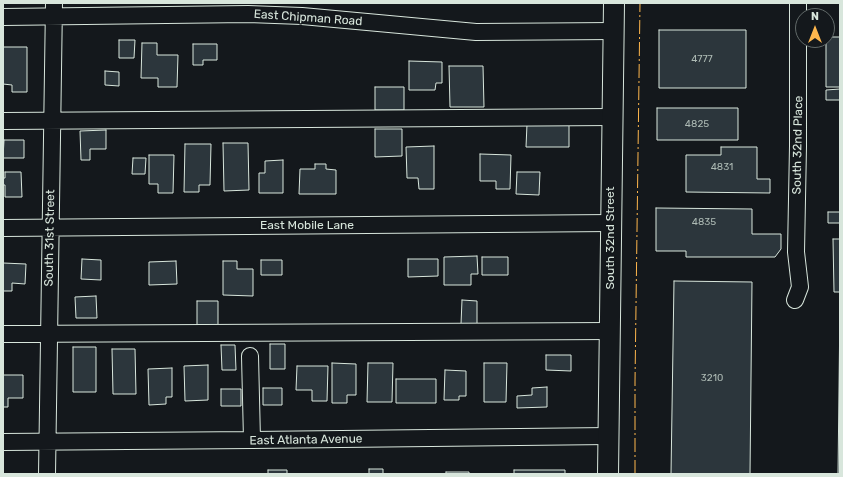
<!DOCTYPE html>
<style>
body{margin:0}
#map{position:relative;width:843px;height:477px;overflow:hidden;background:#14181c;font-family:Rubik,sans-serif}
canvas{display:block}
.frame{position:absolute;inset:0;border:4px solid #d8e6dc;pointer-events:none}
.north{position:absolute;left:795px;top:8px;width:40px;height:40px;box-sizing:border-box;background:#14181c;border:1px solid #626a69;border-radius:50%;rotate:0deg;font-size:11px;font-weight:700;line-height:16px;text-align:center;color:#d8e6dc}
.north::after{content:'';display:block;margin:auto;width:14px;height:18px;background:#ffb74d;clip-path:polygon(50% 0,100% 100%,50% 72%,0 100%)}
</style>
<div id="map">
<canvas width="843" height="477"></canvas>
<div class="frame"></div>
<div class="north">N</div>
</div>
<script>
const g = document.querySelector('canvas').getContext('2d');
g.lineJoin = 'round';
function fill(path, color) { g.fillStyle = color; g.fill(path, 'evenodd'); }
const toPath = rows => new Path2D(rows.map(r => 'M' + r).join(''));
function trace(path, color, width, dash) { g.strokeStyle = color; g.lineWidth = width; g.lineCap = dash ? 'butt' : 'round'; g.setLineDash(dash || []); g.stroke(path); }
function write(font, color, halo, rows, align = 'center') {
  g.font = font + ' Rubik,sans-serif'; g.lineWidth = 3; g.setLineDash([]); g.textBaseline = 'middle'; g.strokeStyle = halo; g.fillStyle = color; for (const [text, x, y, turn = 0] of rows) {
    g.save(); g.translate(x, y); g.rotate((+turn || 0) * Math.PI / 180); g.textAlign = isNaN(turn) ? turn : align; if (halo) g.strokeText(text, 0, 0); g.fillText(text, 0, 0); g.restore();
  }
}
const building = toPath([
 [659,30,746,30,746,88,659,88,659,30],
 [827,37,840,37,840,87,826,87,826,40,827,40,827,37],
 [119,40,135,40,134,58,119,58,119,40],
 [142,43,157,43,157,55,178,55,177,87,158,87,158,78,141,78,142,43],
 [193,44,217,44,217,60,203,60,203,65,193,65,193,44],
 [3,47,27,47,27,92,12,92,12,85,3,84,3,47],
 [409,61,442,62,442,83,436,83,435,90,409,90,409,61],
 [449,66,483,66,484,107,450,107,449,66],
 [105,71,119,72,119,86,105,85,105,71],
 [375,87,404,87,404,110,375,110,375,87],
 [840,89,840,100,826,100,826,90,840,89],
 [657,108,738,108,738,140,657,140,657,108],
 [527,124,569,124,569,147,526,147,527,124],
 [375,129,402,129,402,156,375,157,375,129],
 [106,130,106,149,90,149,90,160,81,160,80,131,106,130],
 [4,140,24,140,24,158,3,158,4,140],
 [223,143,248,143,249,190,224,191,223,143],
 [185,144,211,144,210,185,199,185,199,192,184,192,185,144],
 [434,146,434,189,419,189,418,178,407,178,406,147,434,146],
 [721,147,757,147,757,179,770,179,770,193,686,192,686,155,721,155,721,147],
 [480,154,511,155,510,189,496,189,496,181,480,181,480,154],
 [149,155,174,155,173,193,158,193,158,184,149,184,149,155],
 [133,158,146,158,145,174,132,174,133,158],
 [283,160,283,193,259,193,259,173,265,173,265,161,283,160],
 [315,164,326,164,326,169,336,170,336,194,299,194,300,169,315,169,315,164],
 [5,172,21,172,22,197,5,197,5,185,3,185,3,178,5,178,5,172],
 [517,172,540,172,539,195,516,194,517,172],
 [656,208,752,209,752,234,781,234,781,249,775,257,686,257,686,251,656,251,656,208],
 [828,212,840,212,840,223,828,223,828,212],
 [833,239,840,239,840,292,834,292,833,239],
 [477,256,478,274,471,274,471,285,444,285,444,257,477,256],
 [482,257,508,257,508,275,482,275,482,257],
 [82,259,101,260,101,280,81,279,82,259],
 [408,259,438,259,438,276,408,277,408,259],
 [261,260,282,260,282,275,261,275,261,260],
 [176,261,177,284,149,285,149,262,176,261],
 [223,261,237,261,237,269,253,269,253,296,223,295,223,261],
 [3,263,26,264,25,284,12,283,12,291,3,291,3,263],
 [674,281,752,282,750,474,671,474,674,281],
 [96,296,97,318,76,318,75,297,96,296],
 [462,300,477,301,477,325,461,324,462,300],
 [197,301,218,301,218,325,197,325,197,301],
 [840,303,840,474,838,474,840,303],
 [270,344,285,344,285,369,270,369,270,344],
 [221,345,235,345,236,370,222,370,221,345],
 [73,347,96,347,96,392,73,392,73,347],
 [112,349,135,349,136,394,113,394,112,349],
 [546,355,571,355,571,371,546,370,546,355],
 [332,363,356,364,356,395,347,395,347,403,332,403,332,363],
 [368,363,393,363,392,402,367,402,368,363],
 [484,363,507,363,506,402,484,402,484,363],
 [208,365,208,400,185,401,184,366,208,365],
 [297,366,328,366,327,401,312,401,312,390,296,390,297,366],
 [172,368,172,397,166,397,166,404,149,405,148,369,172,368],
 [445,370,466,371,466,396,459,396,459,400,444,400,445,370],
 [3,375,23,375,23,398,8,398,8,407,3,407,3,375],
 [396,379,436,379,436,403,396,403,396,379],
 [547,387,547,407,517,408,517,396,532,395,532,388,547,387],
 [263,388,282,388,282,405,263,405,263,388],
 [221,389,241,389,241,406,221,406,221,389],
 [369,469,383,469,383,474,369,474,369,469],
 [268,470,287,470,287,474,268,474,268,470],
 [514,470,565,470,565,474,514,474,514,470],
 [446,472,469,472,469,474,446,474,446,472]
]);
fill(building, '#2c363c');
trace(building, '#d8e6dc', 1);
const minor = toPath([
 [3,17,248,14,302,16,476,32,613,31],
 [3,121,612,117],
 [3,228,611,223],
 [795,300,800,287,796,252,798,146,798,3],
 [3,334,610,331],
 [250,356,252,440],
 [3,442,252,440,609,436],
 [47,474,54,3]
]);
const major = toPath([
 [608,474,614,3]
]);
trace(minor, '#d8e6dc', 18);
trace(major, '#d8e6dc', 22);
trace(minor, '#14181c', 16);
trace(major, '#14181c', 20);
trace(toPath([
 [635,474,635,382,640,3]
]), '#ffb74d', 1, [14, 3, 2, 3]);
write('10px', '#adbab4', null, [
 ["4777",702,59],
 ["4825",697,124],
 ["4831",722,167],
 ["4835",704,222],
 ["3210",712,378]
]);
write('12px', '#d8e6dc', '#14181c', [
 ["East Chipman Road",308,18,4],
 ["South 32nd Place",798,145,-89],
 ["East Mobile Lane",307,226],
 ["South 31st Street",50,238,-89],
 ["South 32nd Street",611,238,-90],
 ["East Atlanta Avenue",306,440,-1]
]);
</script>
